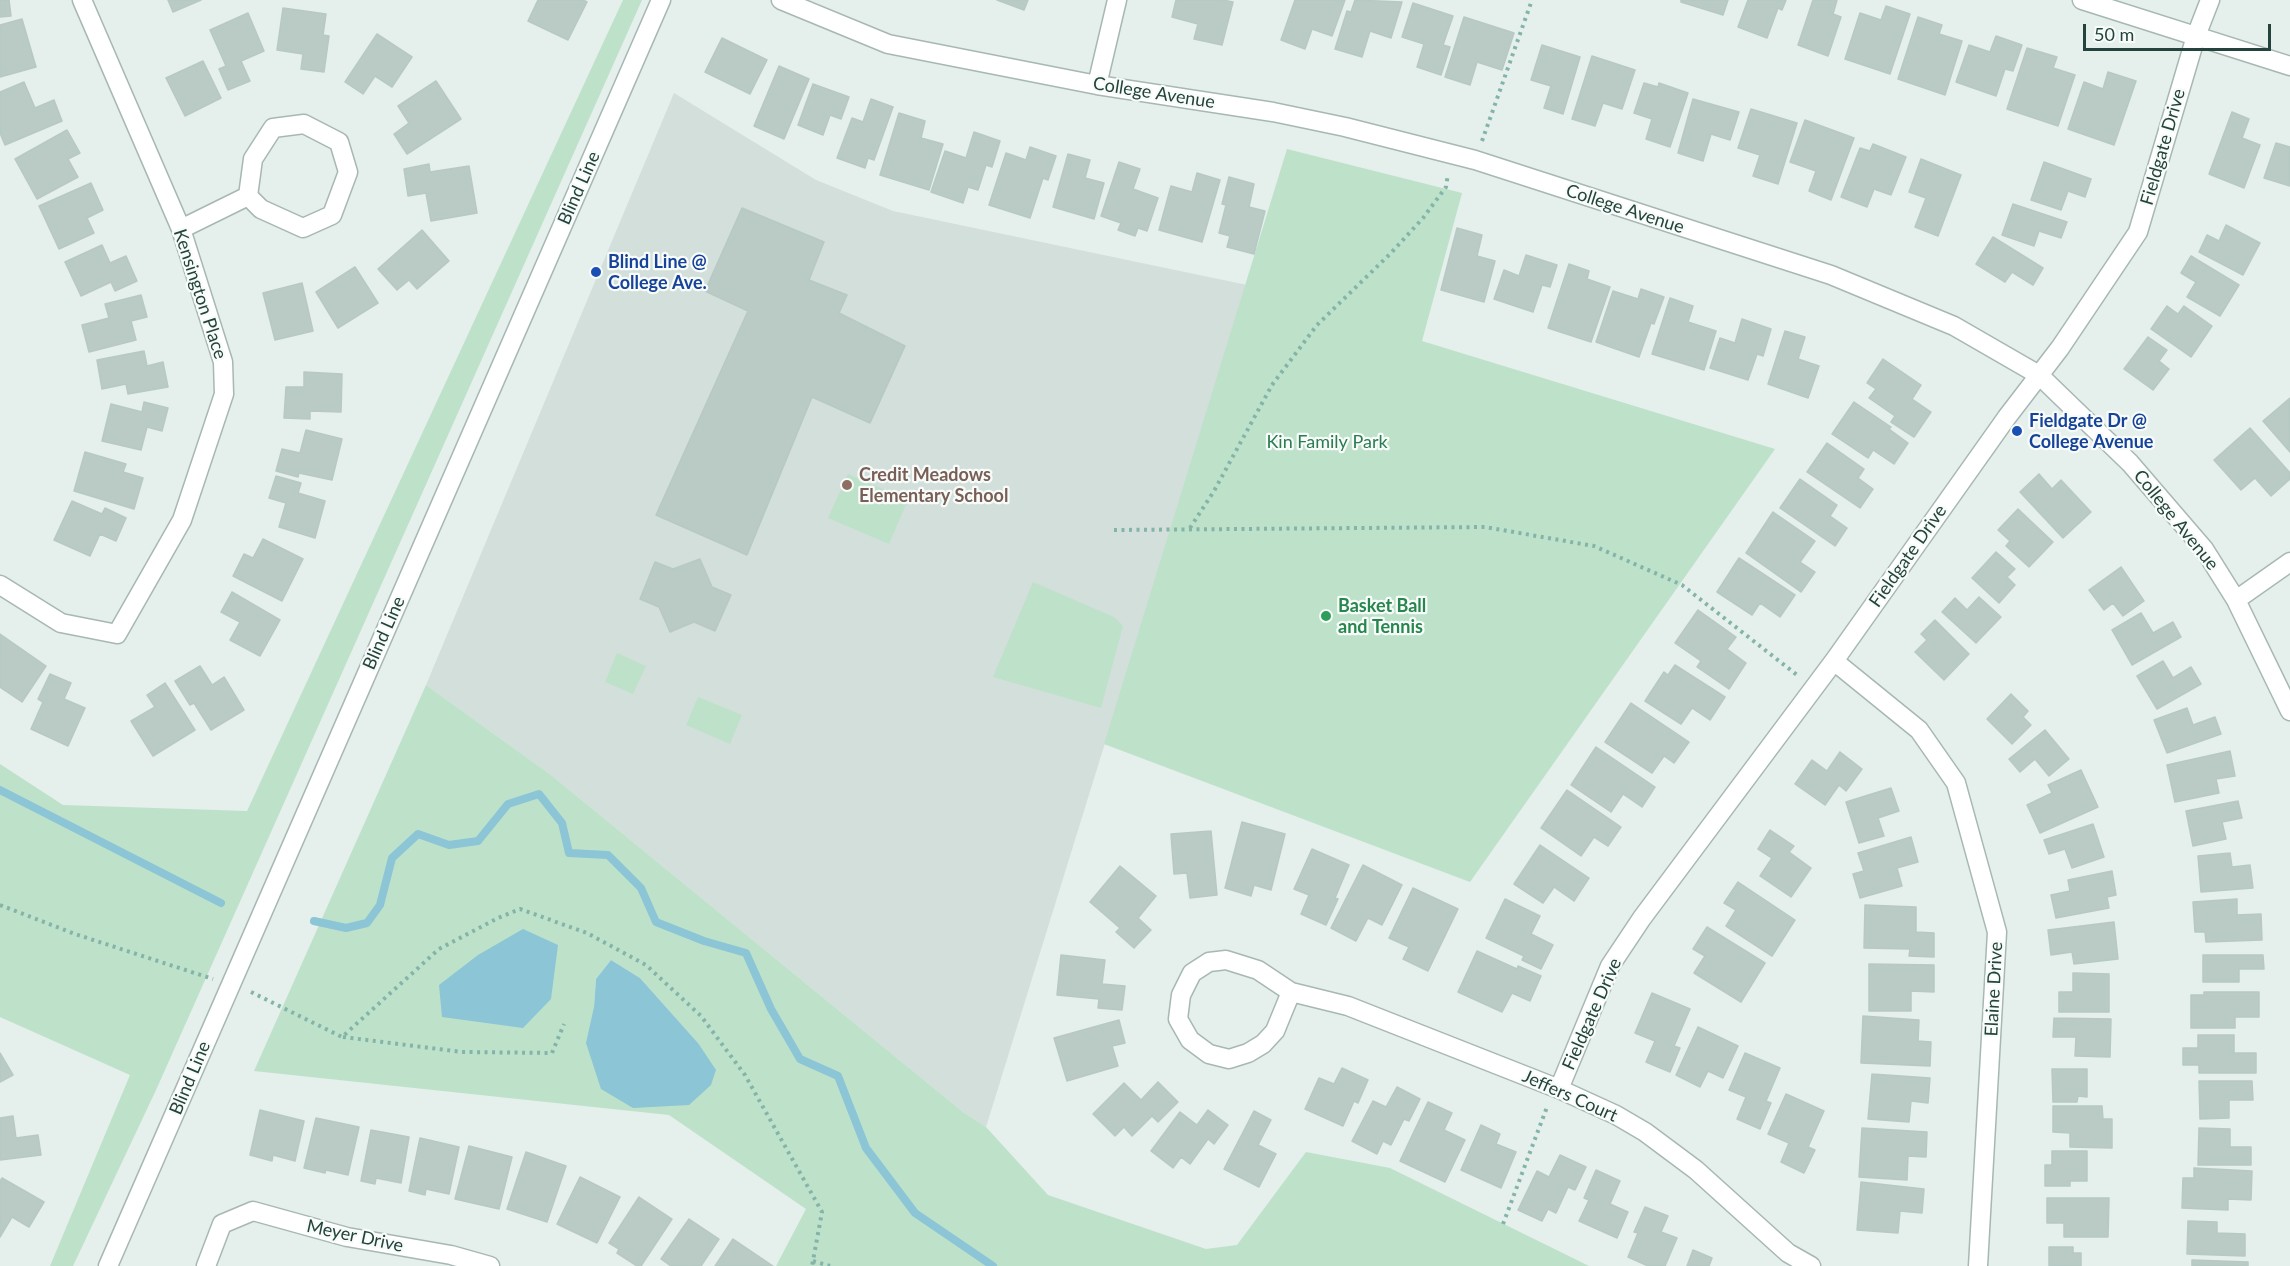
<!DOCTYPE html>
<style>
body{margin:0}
#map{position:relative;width:2290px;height:1266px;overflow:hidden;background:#e5efec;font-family:Lato,sans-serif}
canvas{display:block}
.scale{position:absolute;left:2083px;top:24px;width:188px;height:27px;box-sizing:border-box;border:3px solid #23433c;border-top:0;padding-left:8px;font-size:18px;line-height:21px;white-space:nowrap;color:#23433c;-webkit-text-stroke:4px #f7fbf9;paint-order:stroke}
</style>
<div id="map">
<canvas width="2290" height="1266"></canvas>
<div class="scale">50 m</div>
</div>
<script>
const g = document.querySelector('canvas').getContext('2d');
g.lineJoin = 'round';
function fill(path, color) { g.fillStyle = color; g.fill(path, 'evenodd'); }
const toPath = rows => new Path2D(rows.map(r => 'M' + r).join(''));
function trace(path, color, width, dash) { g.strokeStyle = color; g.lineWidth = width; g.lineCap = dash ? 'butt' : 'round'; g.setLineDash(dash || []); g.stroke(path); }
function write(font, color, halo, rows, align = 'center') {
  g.font = font + ' Lato,sans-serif'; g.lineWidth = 4.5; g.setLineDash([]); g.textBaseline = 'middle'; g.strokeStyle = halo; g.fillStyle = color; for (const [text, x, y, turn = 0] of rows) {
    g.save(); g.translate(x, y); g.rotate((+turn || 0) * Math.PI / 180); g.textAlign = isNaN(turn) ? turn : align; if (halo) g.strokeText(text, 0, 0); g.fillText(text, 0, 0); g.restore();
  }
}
fill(toPath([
 [674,93,816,180,893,211,1247,285,986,1127,963,1112,551,775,426,685]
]), '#d3dfdb');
fill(toPath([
 [623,0,642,0,156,1090,73,1266,50,1266,130,1075,0,1017,0,764,63,805,247,811],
 [1287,149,1462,193,1422,341,1775,449,1470,882,1104,744],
 [848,474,908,500,889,544,828,518],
 [1033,582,1114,617,1123,626,1101,708,993,677],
 [617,653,646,666,633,694,605,682],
 [426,685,551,775,963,1112,986,1127,1048,1195,1206,1249,1237,1245,1306,1152,1390,1168,1589,1266,776,1266,806,1209,669,1115,254,1071],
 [611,960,640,978,698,1043,594,1007,596,979],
 [698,697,742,715,730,744,686,725]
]), '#bee1ca');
fill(toPath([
 [523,929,558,945,551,999,523,1028,442,1017,439,985,478,955],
 [611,960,640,978,698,1043,716,1070,711,1085,689,1105,633,1108,601,1089,586,1043,594,1007,596,979]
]), '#8cc5d6');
trace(toPath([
 [0,790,221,903],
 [314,921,346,928,367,923,380,905,392,858,418,834,449,845,478,841,508,804,539,794,562,823,569,853,608,855,641,888,656,922,704,941,746,953,771,1009,800,1059,838,1076,866,1148,915,1213,993,1266]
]), '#8cc5d6', 8);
const building = toPath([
 [0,0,9,0,11,16,0,17,0,0],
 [168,0,201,0,173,12,168,0],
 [538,0,583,0,587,2,568,40,528,21,538,0],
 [997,0,1028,0,1024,10,997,0],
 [1176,0,1223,0,1233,2,1222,45,1194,39,1198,24,1172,17,1176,0],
 [1295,0,1345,0,1332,36,1312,29,1305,49,1281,40,1295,0],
 [1355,0,1402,2,1391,38,1370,31,1362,57,1335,49,1347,11,1351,12,1355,0],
 [1681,0,1728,0,1723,15,1681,2,1681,0],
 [1748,0,1786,0,1782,10,1778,8,1767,38,1738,27,1748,0],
 [1813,0,1837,0,1833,14,1841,17,1828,56,1798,45,1813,0],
 [1413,3,1453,16,1443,45,1450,47,1441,75,1417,67,1424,44,1402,37,1413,3],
 [1886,6,1910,14,1890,74,1845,59,1860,13,1881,20,1886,6],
 [283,8,326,14,323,35,329,36,324,72,301,69,303,54,277,50,283,8],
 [248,13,264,51,241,61,250,81,228,90,219,69,226,66,210,30,248,13],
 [1464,17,1514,33,1502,70,1477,62,1470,85,1445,77,1464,17],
 [1918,17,1942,25,1939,34,1962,41,1945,95,1898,79,1918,17],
 [22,19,36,67,0,77,0,25,22,19],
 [377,34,412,57,392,87,375,76,363,94,345,82,377,34],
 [1996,36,2022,45,2013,71,2005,69,1996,96,1956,82,1969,45,1990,52,1996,36],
 [722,38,767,60,750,94,705,72,722,38],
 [1542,45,1580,57,1563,114,1544,108,1551,86,1531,80,1542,45],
 [2027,48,2057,57,2053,68,2075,75,2058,126,2007,109,2027,48],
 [1592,56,1635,70,1622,109,1603,103,1595,126,1572,119,1592,56],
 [203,61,221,98,185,116,166,78,203,61],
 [779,66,809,79,784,139,754,126,779,66],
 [2108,72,2136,81,2114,145,2068,129,2084,82,2103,89,2108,72],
 [436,81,461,119,407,154,394,134,409,123,398,106,436,81],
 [24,82,35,108,54,100,62,121,5,145,0,133,0,92,24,82],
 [1644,83,1658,87,1659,83,1688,93,1670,147,1646,139,1652,119,1634,113,1644,83],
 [813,84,849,97,841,119,830,115,823,135,798,125,813,84],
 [871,99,893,107,874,160,868,158,865,168,837,158,852,118,863,122,871,99],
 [1693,99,1739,112,1730,140,1711,134,1703,161,1678,153,1693,99],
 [1751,109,1797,123,1778,184,1753,176,1760,155,1738,148,1751,109],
 [2232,112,2249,119,2242,138,2260,145,2244,188,2209,174,2232,112],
 [899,113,925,121,921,138,943,144,929,190,880,175,899,113],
 [1805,120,1854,138,1831,200,1809,191,1816,171,1790,162,1805,120],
 [67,130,80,153,68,159,78,177,37,199,15,159,67,130],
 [974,132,1000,141,992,167,986,165,978,190,968,187,963,203,931,192,945,151,966,158,974,132],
 [2276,143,2290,147,2290,186,2264,178,2276,143],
 [1873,144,1906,157,1891,195,1874,189,1867,207,1841,197,1860,148,1870,151,1873,144],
 [1030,147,1056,156,1048,180,1043,178,1030,218,989,205,1006,153,1026,160,1030,147],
 [1068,154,1090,160,1085,178,1104,183,1094,219,1053,207,1068,154],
 [1921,159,1961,175,1938,236,1915,227,1926,198,1909,192,1921,159],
 [1119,162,1140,169,1133,189,1158,198,1147,231,1138,228,1135,236,1118,230,1121,223,1101,216,1119,162],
 [2044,162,2091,179,2085,197,2068,191,2061,210,2031,200,2044,162],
 [429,164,430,172,469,166,477,213,431,221,426,193,408,196,404,169,429,164],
 [1197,173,1220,180,1202,242,1159,230,1171,186,1192,192,1197,173],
 [1229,177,1254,184,1249,207,1265,211,1254,254,1227,247,1230,236,1219,233,1226,205,1222,204,1229,177],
 [91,183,103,210,87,218,94,233,59,249,39,206,91,183],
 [2013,204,2067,222,2061,238,2039,231,2034,246,2002,235,2013,204],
 [742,208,824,242,809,280,847,295,839,313,905,346,870,423,812,397,747,555,656,515,748,311,705,291,742,208],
 [2226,225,2260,243,2243,275,2199,252,2207,235,2219,241,2226,225],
 [1457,228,1482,235,1477,256,1495,261,1484,302,1441,290,1457,228],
 [422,230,449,261,417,289,409,280,397,290,378,269,422,230],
 [1993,237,2043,268,2033,285,2012,272,2005,282,1976,264,1993,237],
 [102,245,110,263,126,256,137,281,115,291,111,282,81,296,65,262,102,245],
 [1526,255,1557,265,1550,287,1542,285,1533,312,1494,299,1504,270,1519,276,1526,255],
 [2191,256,2239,285,2220,316,2187,297,2196,282,2181,273,2191,256],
 [1569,264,1589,271,1587,279,1610,287,1591,342,1548,328,1569,264],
 [355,267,378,303,338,328,316,292,355,267],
 [302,283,313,331,275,340,263,293,302,283],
 [1641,289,1664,297,1654,324,1651,323,1639,357,1596,342,1613,291,1638,299,1641,289],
 [141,295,147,317,131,321,136,340,89,352,82,325,109,318,105,304,141,295],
 [1670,298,1693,306,1688,322,1716,331,1704,370,1652,354,1670,298],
 [2167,306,2178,314,2184,306,2212,326,2191,357,2151,329,2167,306],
 [1742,319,1771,329,1763,356,1757,354,1748,380,1710,368,1720,338,1735,343,1742,319],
 [1785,331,1805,337,1798,359,1819,366,1808,398,1768,384,1785,331],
 [2148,337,2167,350,2159,361,2169,369,2153,390,2124,369,2148,337],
 [144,351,147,366,163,362,168,387,128,394,126,384,102,389,97,360,144,351],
 [1883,359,1921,385,1912,399,1931,412,1914,437,1891,422,1895,416,1869,398,1876,389,1867,383,1883,359],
 [304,372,342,374,341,412,310,411,310,419,284,418,286,387,304,387,304,372],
 [2290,398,2290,452,2263,421,2290,398],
 [144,402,168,408,162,431,147,427,141,450,102,441,111,404,142,412,144,402],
 [1854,402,1891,427,1889,429,1908,443,1894,464,1873,450,1868,458,1832,434,1854,402],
 [2250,428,2290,473,2290,479,2271,496,2255,478,2241,490,2214,460,2250,428],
 [306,430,342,439,332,480,299,473,298,477,276,471,282,449,300,453,306,430],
 [1827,443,1864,469,1858,478,1873,489,1860,508,1807,472,1827,443],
 [85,452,126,464,123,472,143,478,134,509,74,491,85,452],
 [2039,474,2052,489,2061,480,2091,512,2063,538,2020,492,2039,474],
 [276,476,301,483,298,493,325,501,315,538,279,527,286,503,269,498,276,476],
 [1800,479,1837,505,1830,516,1847,528,1835,546,1780,508,1800,479],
 [72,501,102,514,105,508,126,518,116,541,100,534,90,556,54,540,72,501],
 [2018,509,2053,542,2029,567,2006,546,2010,541,1998,530,2018,509],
 [1773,512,1815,541,1800,562,1815,572,1801,592,1746,553,1773,512],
 [263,539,303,559,282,601,233,576,244,554,253,558,263,539],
 [1996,552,2015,569,2007,577,2015,585,1999,603,1972,578,1996,552],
 [1739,558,1795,595,1780,617,1760,603,1752,615,1717,592,1739,558],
 [700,559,712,587,731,595,715,631,694,622,670,632,659,607,640,599,655,562,673,569,700,559],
 [2121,567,2144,601,2123,616,2113,603,2104,610,2089,590,2121,567],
 [232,592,280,620,260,656,230,640,240,622,221,612,232,592],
 [1979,597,2001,617,1976,643,1942,612,1955,598,1967,610,1979,597],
 [1698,610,1736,637,1727,649,1746,663,1729,689,1697,667,1701,661,1675,643,1698,610],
 [2141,613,2153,633,2173,622,2181,637,2132,665,2112,630,2141,613],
 [1935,620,1969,654,1944,680,1915,652,1927,640,1921,634,1935,620],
 [0,634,46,666,22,702,0,687,0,634],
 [2163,661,2173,678,2191,667,2201,684,2157,709,2137,676,2163,661],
 [1675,665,1725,697,1710,720,1692,708,1681,724,1645,701,1664,672,1668,675,1675,665],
 [200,666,212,685,224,677,244,710,211,730,194,703,190,705,175,681,200,666],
 [50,674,71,683,64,699,85,708,68,746,31,729,43,702,38,699,50,674],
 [165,683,195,730,153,756,131,721,155,707,147,695,165,683],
 [2011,694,2028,711,2023,717,2031,725,2012,744,1987,719,2011,694],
 [1631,703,1689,742,1674,763,1664,756,1652,773,1605,742,1631,703],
 [2187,708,2193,725,2215,717,2221,734,2167,753,2154,720,2187,708],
 [2045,730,2069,759,2049,776,2035,759,2020,772,2009,759,2045,730],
 [1596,747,1655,787,1642,807,1623,794,1611,812,1571,785,1596,747],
 [2230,751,2235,776,2216,779,2219,793,2175,802,2167,765,2230,751],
 [1840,752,1862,769,1846,791,1839,785,1825,805,1795,784,1812,760,1827,771,1840,752],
 [2081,770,2098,807,2040,833,2027,805,2052,793,2048,785,2081,770],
 [1891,788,1899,811,1878,818,1884,836,1859,843,1846,802,1891,788],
 [1567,790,1621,827,1608,846,1594,837,1581,856,1541,828,1567,790],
 [2238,801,2242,818,2222,822,2226,839,2193,846,2186,811,2238,801],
 [1242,822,1285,834,1271,890,1254,885,1251,896,1225,888,1242,822],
 [2093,824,2104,857,2072,868,2065,849,2049,854,2044,840,2093,824],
 [1770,830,1794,846,1789,852,1811,868,1791,897,1760,876,1772,858,1758,849,1770,830],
 [1211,831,1217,895,1190,898,1187,873,1174,874,1171,834,1211,831],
 [1911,837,1918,862,1897,868,1902,886,1860,898,1853,874,1864,871,1858,853,1911,837],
 [1540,845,1589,878,1574,901,1554,887,1543,903,1514,884,1540,845],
 [1312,849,1349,865,1335,898,1338,899,1326,925,1301,914,1309,895,1294,889,1312,849],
 [2230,853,2232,867,2250,865,2253,888,2201,892,2198,856,2230,853],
 [1363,865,1402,885,1382,925,1368,918,1356,941,1331,928,1363,865],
 [1120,866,1156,896,1138,918,1151,930,1134,948,1116,932,1120,928,1090,902,1120,866],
 [2112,871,2116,895,2107,897,2109,908,2056,918,2051,895,2070,891,2068,880,2112,871],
 [1738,882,1795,920,1772,956,1726,926,1736,910,1724,903,1738,882],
 [1413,888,1458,909,1428,971,1403,959,1409,947,1389,938,1413,888],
 [1505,899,1540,916,1531,934,1553,945,1541,969,1522,960,1524,956,1486,938,1505,899],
 [2237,899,2237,915,2261,914,2262,940,2206,942,2205,932,2195,932,2193,902,2237,899],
 [1865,905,1916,907,1916,932,1934,933,1934,957,1909,956,1910,949,1864,948,1865,905],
 [2114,922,2118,959,2074,964,2072,952,2051,955,2048,930,2114,922],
 [1707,927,1765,963,1741,1002,1694,973,1705,956,1693,949,1707,927],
 [1477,951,1517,969,1518,966,1541,976,1530,1001,1512,993,1502,1012,1458,992,1477,951],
 [1061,955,1105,960,1102,984,1125,986,1122,1010,1098,1008,1099,999,1057,995,1061,955],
 [2203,955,2263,955,2264,969,2239,969,2239,982,2203,982,2203,955],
 [1869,964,1934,965,1934,992,1911,991,1911,1011,1869,1011,1869,964],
 [2073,973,2109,974,2109,1012,2059,1012,2059,992,2073,992,2073,973],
 [2204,992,2259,992,2259,1017,2235,1017,2235,1028,2191,1028,2191,995,2204,995,2204,992],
 [1652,993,1690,1009,1674,1046,1680,1048,1670,1072,1646,1062,1655,1041,1635,1033,1652,993],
 [1863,1016,1919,1020,1918,1041,1931,1042,1930,1066,1861,1063,1863,1016],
 [2054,1018,2111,1019,2110,1057,2075,1056,2076,1037,2053,1037,2054,1018],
 [1119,1020,1125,1043,1112,1046,1118,1066,1067,1081,1054,1038,1119,1020],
 [1698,1027,1738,1046,1723,1078,1708,1071,1700,1087,1676,1075,1698,1027],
 [2198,1035,2234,1035,2234,1053,2256,1053,2256,1073,2199,1073,2199,1065,2183,1065,2183,1048,2198,1048,2198,1035],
 [0,1053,13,1075,0,1082,0,1053],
 [1745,1053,1780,1068,1766,1101,1771,1103,1760,1129,1737,1119,1746,1097,1729,1090,1745,1053],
 [1342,1068,1368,1080,1358,1103,1354,1101,1343,1126,1305,1109,1319,1078,1334,1084,1342,1068],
 [2052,1069,2087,1069,2087,1097,2078,1096,2077,1102,2053,1102,2052,1069],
 [1872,1074,1930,1078,1928,1103,1911,1101,1909,1122,1868,1119,1872,1074],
 [2199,1081,2252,1081,2253,1100,2229,1100,2229,1118,2200,1119,2199,1081],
 [1158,1082,1178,1102,1158,1122,1152,1116,1132,1136,1124,1127,1115,1136,1093,1114,1124,1083,1141,1100,1158,1082],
 [1397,1087,1420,1099,1409,1121,1404,1119,1391,1145,1383,1141,1377,1154,1352,1141,1373,1101,1386,1107,1397,1087],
 [1786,1094,1824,1111,1808,1147,1815,1150,1804,1173,1781,1162,1789,1143,1768,1134,1786,1094],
 [1428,1102,1452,1113,1444,1130,1465,1140,1445,1182,1400,1161,1428,1102],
 [2053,1106,2102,1106,2103,1119,2112,1119,2112,1148,2070,1147,2070,1133,2053,1132,2053,1106],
 [260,1110,304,1121,295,1161,273,1155,272,1161,250,1155,260,1110],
 [1208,1110,1228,1125,1214,1144,1208,1139,1190,1164,1181,1157,1173,1168,1151,1151,1180,1112,1197,1125,1208,1110],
 [1254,1111,1271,1120,1258,1145,1276,1154,1259,1187,1224,1169,1254,1111],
 [13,1116,16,1138,38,1135,41,1155,0,1160,0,1118,13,1116],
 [316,1118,359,1127,348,1175,326,1170,325,1173,304,1168,316,1118],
 [1481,1125,1500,1134,1496,1144,1516,1152,1501,1188,1461,1170,1481,1125],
 [1862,1128,1927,1132,1926,1157,1908,1156,1907,1180,1859,1177,1862,1128],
 [2199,1128,2230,1129,2230,1147,2251,1147,2251,1165,2198,1165,2199,1128],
 [371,1130,409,1137,401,1183,376,1178,375,1184,361,1181,371,1130],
 [420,1138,459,1147,449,1194,426,1189,425,1195,409,1191,420,1138],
 [469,1146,512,1157,499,1209,455,1199,469,1146],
 [2052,1151,2087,1151,2087,1181,2070,1181,2070,1186,2045,1186,2045,1165,2052,1165,2052,1151],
 [526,1152,566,1166,547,1222,507,1209,526,1152],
 [1560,1155,1586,1167,1575,1190,1568,1187,1556,1213,1548,1209,1542,1221,1518,1210,1537,1171,1549,1177,1560,1155],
 [2194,1168,2252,1171,2251,1200,2228,1199,2228,1210,2182,1208,2183,1178,2194,1178,2194,1168],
 [1596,1170,1620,1181,1610,1204,1628,1212,1617,1238,1579,1221,1589,1200,1584,1198,1596,1170],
 [580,1177,620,1197,597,1243,557,1224,580,1177],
 [2,1178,44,1202,29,1227,12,1217,0,1237,0,1181,2,1178],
 [1861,1182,1924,1189,1922,1213,1900,1211,1898,1233,1857,1230,1861,1182],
 [639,1197,672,1219,641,1266,637,1266,617,1253,619,1249,609,1243,639,1197],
 [2047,1198,2109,1198,2108,1237,2064,1237,2064,1223,2047,1223,2047,1198],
 [1645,1207,1668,1216,1661,1232,1677,1238,1665,1266,1648,1266,1628,1257,1638,1233,1634,1232,1645,1207],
 [689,1219,719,1239,701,1266,671,1266,661,1259,689,1219],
 [2188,1221,2217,1222,2217,1233,2245,1234,2245,1256,2187,1254,2188,1221],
 [733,1239,773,1266,715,1266,733,1239],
 [2049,1247,2073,1247,2073,1253,2081,1253,2081,1266,2049,1266,2049,1247],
 [1693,1250,1712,1258,1709,1266,1687,1266,1693,1250],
 [2192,1260,2248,1262,2248,1266,2192,1266,2192,1260]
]);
fill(building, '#bacac5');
trace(building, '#b7c9c3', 1.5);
const minor = toPath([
 [781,0,888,44,1097,85,1273,112,1345,127,1475,160,1831,275,1954,326,2039,375,2130,463,2204,549,2236,600,2290,711],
 [2082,0,2290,66],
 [1097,85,1117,0],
 [181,229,248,196,253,159,273,128,304,124,339,142,348,172,332,215,303,228,261,209,248,196],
 [0,585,61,623,117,634,182,520,224,394,223,362,181,229,82,0],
 [2236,600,2290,562],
 [1834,661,1919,730,1956,783,1997,932,1978,1266],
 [1291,992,1275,1031,1263,1044,1248,1053,1229,1059,1209,1054,1190,1040,1178,1019,1181,995,1192,973,1209,962,1226,960,1258,970,1291,992,1348,1006,1559,1089,1616,1115,1645,1132,1696,1170,1788,1253,1811,1266],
 [1559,1089,1610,966,1642,918,1834,661,2007,417,2060,348,2138,232,2196,36,2210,0],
 [206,1266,222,1224,253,1211,347,1237,451,1255,490,1266]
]);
const tertiary = toPath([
 [108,1266,661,0]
]);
trace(minor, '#a7b8b4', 21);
trace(tertiary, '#a7b8b4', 21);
trace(toPath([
 [1482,141,1532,0],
 [1190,528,1214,491,1272,385,1317,325,1391,253,1423,218,1446,187,1448,174],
 [1114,530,1485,527,1594,546,1682,585,1797,675],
 [0,905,75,934,213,979],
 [251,992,342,1037,439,949,498,918,520,909,587,933,646,965,701,1016,745,1075,822,1212,812,1266],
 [343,1037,462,1052,552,1053,564,1024],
 [1503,1224,1547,1107],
 [813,1261,830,1266]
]), '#84b4a9', 4, [3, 4.5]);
trace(minor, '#fff', 18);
trace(tertiary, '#fff', 18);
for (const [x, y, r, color] of [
 [596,272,6,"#1a4fb4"],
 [2017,431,6,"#1a4fb4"],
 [847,485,6,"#8d6e63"],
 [1326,616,6,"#2e9e5b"]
]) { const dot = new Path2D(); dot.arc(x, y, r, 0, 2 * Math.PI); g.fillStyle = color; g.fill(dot); trace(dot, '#f7fbf9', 2); }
write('18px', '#23433c', '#f7fbf9', [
 ["College Avenue",1154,93,9],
 ["Fieldgate Drive",2163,147,-74],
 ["Blind Line",579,188,-66],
 ["College Avenue",1625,209,18],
 ["Kensington Place",200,294,72],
 ["College Avenue",2176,520,51],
 ["Fieldgate Drive",1908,556,-55],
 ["Blind Line",384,633,-66],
 ["Elaine Drive",1994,989,-87],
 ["Fieldgate Drive",1592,1014,-66],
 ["Blind Line",190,1078,-67],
 ["Jeffers Court",1570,1096,24],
 ["Meyer Drive",355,1236,12]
]);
write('bold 18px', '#164399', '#f7fbf9', [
 ["Blind Line @",608,262],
 ["College Ave.",608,283],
 ["Fieldgate Dr @",2029,421],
 ["College Avenue",2029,442]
], 'left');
write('18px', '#2b7c50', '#f7fbf9', [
 ["Kin Family Park",1327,442]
]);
write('bold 18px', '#785e54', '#f7fbf9', [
 ["Credit Meadows",859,475],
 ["Elementary School",859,496]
], 'left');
write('bold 18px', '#27864d', '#f7fbf9', [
 ["Basket Ball",1338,606],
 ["and Tennis",1338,627]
], 'left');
</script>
